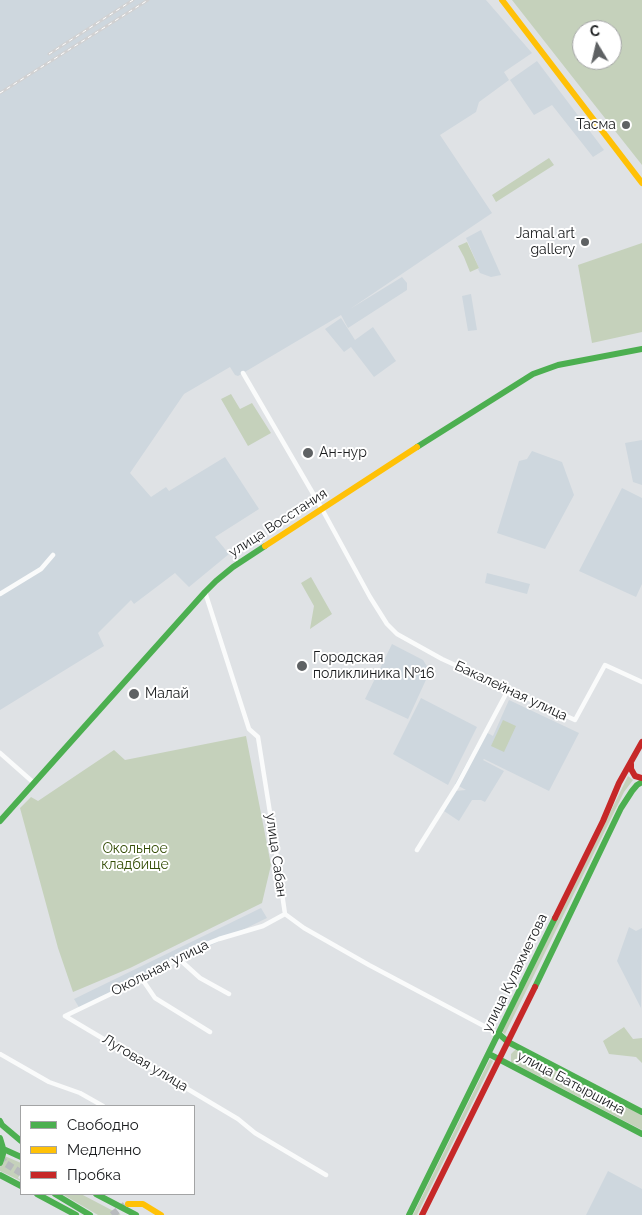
<!DOCTYPE html>
<meta charset="utf-8">
<style>
body{margin:0}
#map{position:relative;width:642px;height:1215px;overflow:hidden;background:#dfe2e5;font-family:Raleway,sans-serif}
canvas{display:block}
.legend{position:absolute;left:20px;top:1105px;width:175px;height:90px;box-sizing:border-box;background:#fff;border:1px solid #a3a4a5;margin:0;padding:6px 9px;list-style:none;font-size:15px;color:#191b1d}
.legend li{display:flex;align-items:center;gap:10px;height:25px}
.legend b{width:25px;border:1px solid #a3a4a5}
.north{position:absolute;left:572px;top:20px;width:50px;height:50px;box-sizing:border-box;background:#fff;border:1px solid #a3a4a5;border-radius:50%;rotate:351deg;font-size:14px;font-weight:700;line-height:20px;text-align:center;color:#191b1d}
.north::after{content:'';display:block;margin:auto;width:18px;height:22px;background:#5e6163;clip-path:polygon(50% 0,100% 100%,50% 72%,0 100%)}
</style>
<div id="map">
<canvas width="642" height="1215"></canvas>
<ul class="legend">
<li><b style="height:6px;background:#4caf50"></b>Свободно</li>
<li><b style="height:6px;background:#ffc107"></b>Медленно</li>
<li><b style="height:6px;background:#c62828"></b>Пробка</li>
</ul>
<div class="north">С</div>
</div>
<script>
const g = document.querySelector('canvas').getContext('2d');
g.lineJoin = 'round';
function fill(path, color) { g.fillStyle = color; g.fill(path, 'evenodd'); }
const toPath = rows => new Path2D(rows.map(r => 'M' + r).join(''));
function trace(path, color, width, dash) { g.strokeStyle = color; g.lineWidth = width; g.lineCap = dash ? 'butt' : 'round'; g.setLineDash(dash || []); g.stroke(path); }
function write(font, color, halo, rows, align = 'center') {
  g.font = font + ' Raleway,sans-serif'; g.lineWidth = 4; g.setLineDash([]); g.textBaseline = 'middle'; g.strokeStyle = halo; g.fillStyle = color; for (const [text, x, y, turn = 0] of rows) {
    g.save(); g.translate(x, y); g.rotate((+turn || 0) * Math.PI / 180); g.textAlign = isNaN(turn) ? turn : align; if (halo) g.strokeText(text, 0, 0); g.fillText(text, 0, 0); g.restore();
  }
}
fill(toPath([
 [0,0,486,0,532,53,504,72,509,80,479,102,476,112,440,135,492,213,350,309,402,277,407,283,407,290,348,328,341,315,238,376,235,375,230,367,184,394,130,473,151,497,166,487,169,491,225,457,259,509,215,537,229,554,189,587,175,573,134,604,131,600,98,633,104,646,0,710],
 [537,61,604,150,593,157,552,105,534,115,510,80],
 [481,230,501,275,491,277,480,273,478,269,479,268,466,238],
 [471,294,477,330,468,331,462,296],
 [341,318,355,340,373,327,396,361,374,377,351,347,344,352,325,329],
 [642,440,642,485,633,482,625,443],
 [532,451,562,462,574,495,545,549,497,533,519,461,527,459],
 [622,488,642,498,642,584,636,597,579,571],
 [487,573,530,584,527,594,485,583],
 [392,644,423,660,430,671,408,719,365,699],
 [421,698,477,727,448,785,393,754],
 [509,700,579,733,549,791,484,759,483,760,504,771,485,802,481,800,472,800,459,821,444,811,455,791,466,790,455,784,484,731,493,736],
 [261,908,267,918,80,1009,74,999],
 [629,927,636,931,642,928,641,1008,617,961],
 [608,1171,642,1189,642,1215,586,1215]
]), '#ced7de');
fill(toPath([
 [512,0,642,0,642,165,578,84],
 [582,30,612,30,612,60,582,60],
 [549,158,554,165,496,202,492,195],
 [467,242,479,268,470,272,464,257,458,246],
 [642,243,642,332,592,343,578,265],
 [231,394,240,409,252,403,271,433,248,446,221,399],
 [311,577,332,614,310,629,314,606,301,583],
 [503,720,516,726,504,752,491,746],
 [246,736,271,865,262,903,130,968,73,992,58,948,20,808,31,797,38,801,114,750,125,760],
 [628,776,633,780,624,792,505,1034,502,1032],
 [624,1027,633,1039,642,1038,642,1063,636,1057,609,1054,603,1041],
 [517,1049,642,1115,642,1130,511,1062,511,1054,514,1051],
 [490,1059,493,1061,417,1215,413,1215],
 [0,1154,21,1163,21,1173,18,1178,21,1180,21,1181,0,1171],
 [62,1194,81,1194,121,1215,98,1215]
]), '#c5d1bb');
trace(toPath([
 [0,1156,5,1163,21,1173],
 [112,1215,125,1205]
]), '#b7babd', 7, [7, 3.5]);
trace(toPath([
 [243,373,322,509,370,597,387,624,397,634,442,659,575,720,605,665,642,682],
 [205,592,249,729,258,737,274,838,285,914,304,928,369,965,499,1034],
 [0,594,41,569,53,555],
 [0,753,34,783],
 [417,850,457,786,508,690],
 [179,959,200,978,229,994],
 [142,979,155,998,210,1032],
 [65,1016,238,1119,255,1133,326,1175],
 [65,1016,142,979,199,947,219,939,263,926,285,914],
 [0,1054,49,1082,80,1093,103,1106]
]), '#fafbfb', 4.5);
trace(toPath([
 [417,447,533,374,558,365,642,349],
 [0,821,205,592,216,581,233,567,265,546],
 [535,987,621,808,632,791,637,785,642,782],
 [499,1034,508,1042,642,1112],
 [489,1054,642,1134],
 [0,1121,2,1125,21,1141],
 [0,1138,3,1148,3,1154,0,1163],
 [1,1148,21,1157],
 [0,1175,21,1186],
 [37,1194,76,1215],
 [55,1194,90,1215],
 [96,1194,136,1215],
 [409,1215,555,918]
]), '#4caf50', 6);
trace(toPath([
 [502,0,642,183],
 [265,546,417,447],
 [128,1204,143,1204,161,1215]
]), '#ffc107', 6);
trace(toPath([
 [631,764,631,769,635,776,642,778],
 [555,918,603,821,619,783,642,742],
 [422,1215,535,987]
]), '#c62828', 6);
const rail = toPath([
 [49,54,133,0],
 [0,93,148,0]
]);
trace(rail, '#d1d1d2', 3);
trace(rail, '#fff', 1, [4]);
for (const [x, y, r, color] of [
 [626,125,5,"#5e6163"],
 [585,242,5,"#5e6163"],
 [308,453,6,"#5e6163"],
 [302,666,6,"#5e6163"],
 [134,694,6,"#5e6163"]
]) { const dot = new Path2D(); dot.arc(x, y, r, 0, 2 * Math.PI); g.fillStyle = color; g.fill(dot); trace(dot, '#fff', 2); }
write('14px', '#191b1d', '#fff', [
 ["Тасма",616,125,"right"],
 ["Jamal art",575,234,"right"],
 ["gallery",575,250,"right"],
 ["Ан-нур",319,453],
 ["Городская",313,658],
 ["поликлиника №16",313,674],
 ["Малай",145,694]
], 'left');
write('14px', '#191b1d', '#fff', [
 ["улица Восстания",278,523,-33],
 ["Бакалейная улица",511,691,25],
 ["улица Сабан",276,855,82],
 ["Окольная улица",160,968,-27],
 ["улица Кулахметова",515,973,-64],
 ["Луговая улица",145,1063,31],
 ["улица Батыршина",571,1083,28]
]);
write('14px', '#354e07', '#fff', [
 ["Окольное",135,849],
 ["кладбище",135,865]
]);
</script>
